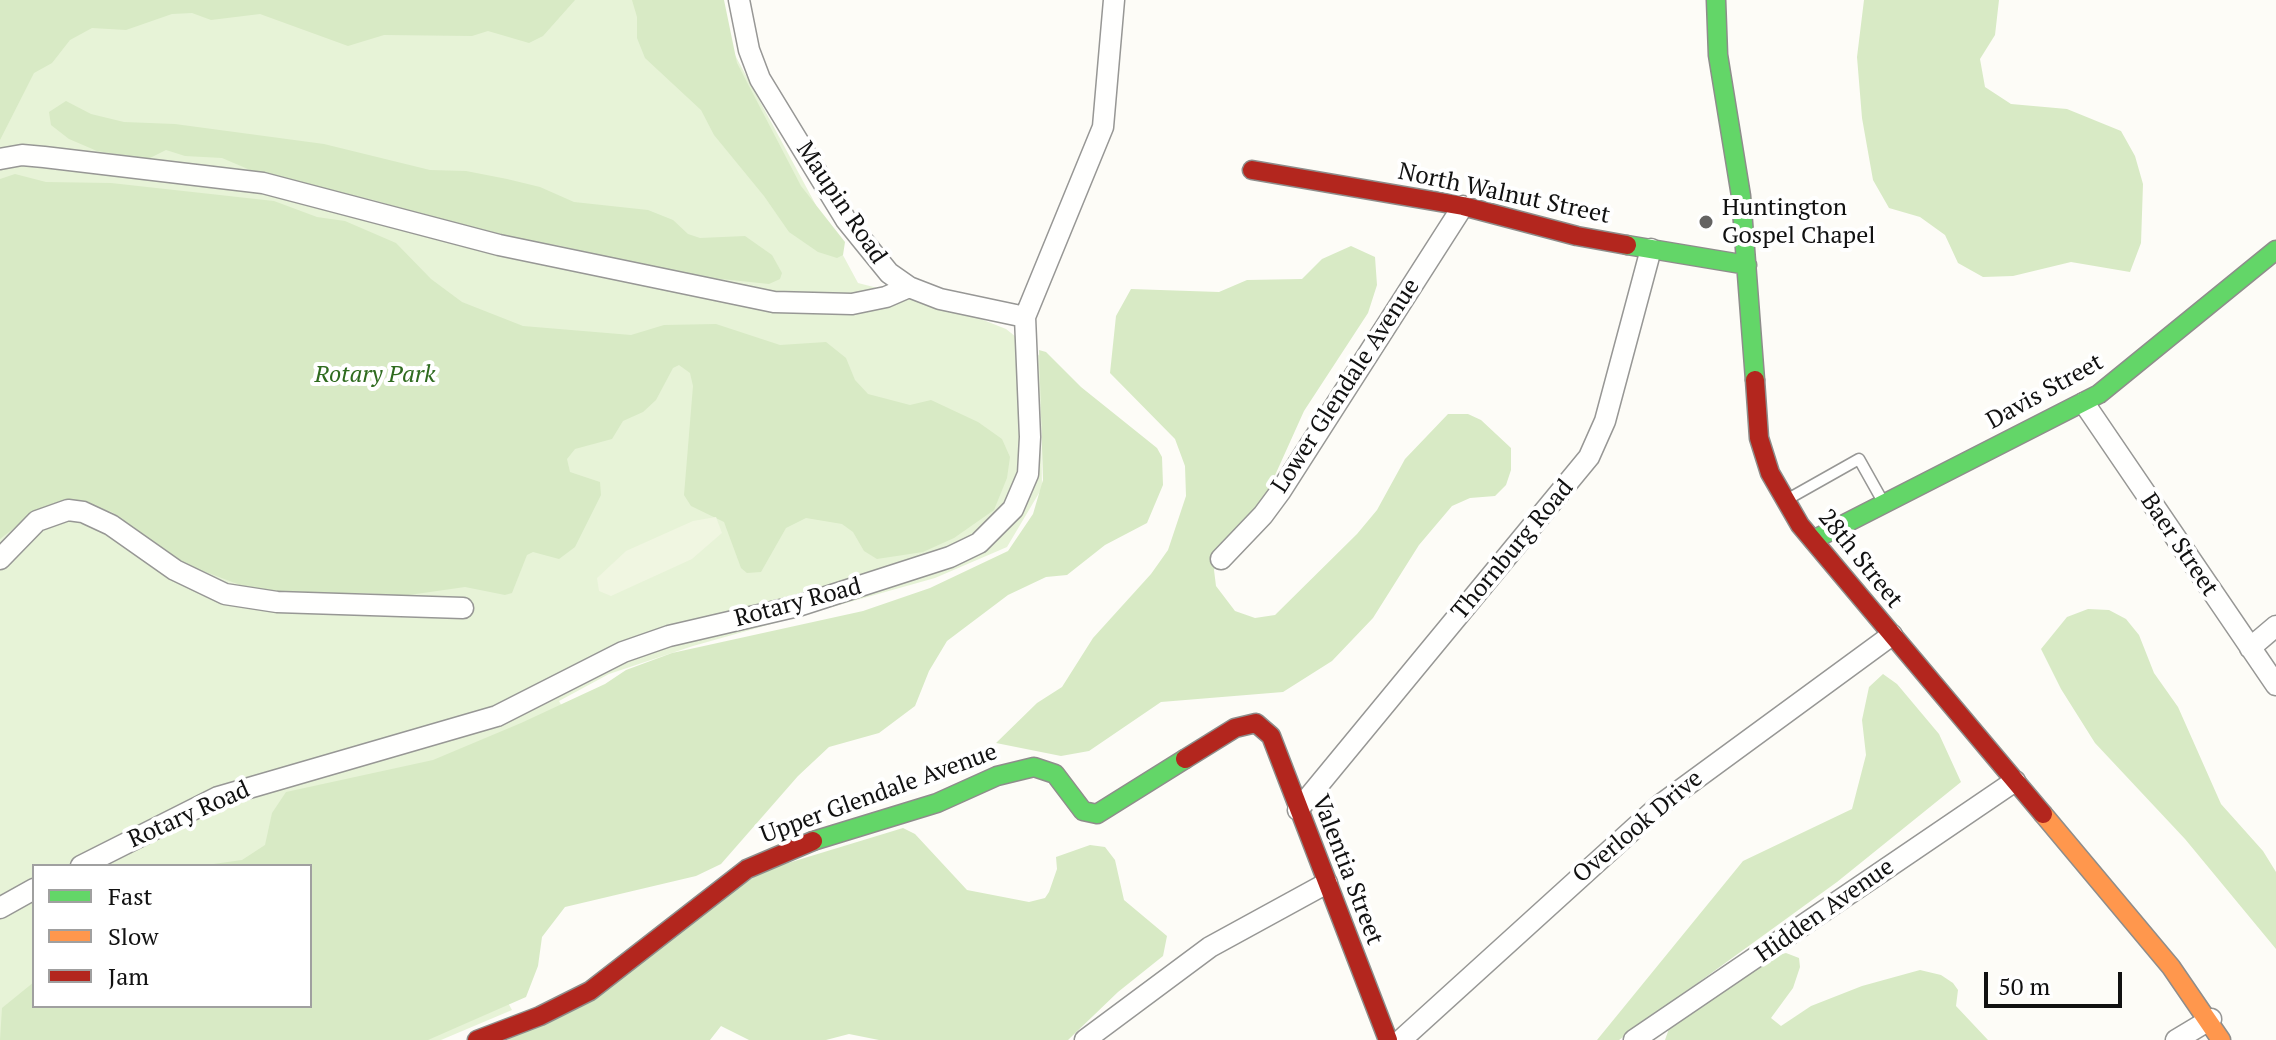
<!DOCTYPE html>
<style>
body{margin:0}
#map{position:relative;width:2276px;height:1040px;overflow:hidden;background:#fdfcf7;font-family:"PT Serif",serif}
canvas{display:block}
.legend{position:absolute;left:32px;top:864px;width:280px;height:144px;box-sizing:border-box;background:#fff;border:2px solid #a0a0a0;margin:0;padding:10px 14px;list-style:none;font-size:24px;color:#111}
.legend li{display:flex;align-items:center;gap:16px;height:40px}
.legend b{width:40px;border:2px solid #a0a0a0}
.scale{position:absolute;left:1984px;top:972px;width:138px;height:36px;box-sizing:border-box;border:4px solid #111;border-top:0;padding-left:10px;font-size:24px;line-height:28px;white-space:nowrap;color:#111;-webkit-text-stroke:6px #fff;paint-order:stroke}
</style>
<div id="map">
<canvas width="2276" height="1040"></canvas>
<ul class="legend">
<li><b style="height:10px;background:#63d668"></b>Fast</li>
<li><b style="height:10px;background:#ff974d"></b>Slow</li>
<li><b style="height:10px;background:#b3261e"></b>Jam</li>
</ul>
<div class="scale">50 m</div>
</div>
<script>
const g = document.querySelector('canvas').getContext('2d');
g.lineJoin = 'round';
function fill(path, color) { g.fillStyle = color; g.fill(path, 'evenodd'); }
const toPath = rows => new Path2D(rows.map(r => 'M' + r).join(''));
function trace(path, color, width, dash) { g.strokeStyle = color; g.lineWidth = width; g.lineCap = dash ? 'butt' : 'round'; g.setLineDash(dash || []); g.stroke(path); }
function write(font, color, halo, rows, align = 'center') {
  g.font = font + ' "PT Serif",serif'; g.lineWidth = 8; g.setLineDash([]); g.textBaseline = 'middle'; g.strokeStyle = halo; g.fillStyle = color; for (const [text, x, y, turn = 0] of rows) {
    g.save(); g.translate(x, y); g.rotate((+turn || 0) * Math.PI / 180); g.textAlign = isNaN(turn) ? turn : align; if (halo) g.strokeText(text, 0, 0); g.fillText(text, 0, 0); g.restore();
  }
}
fill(toPath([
 [0,0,722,0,729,44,858,283,948,306,1006,329,1040,356,1042,488,1007,547,935,578,693,646,609,674,559,701,633,834,472,938,512,1010,441,1040,0,1040],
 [34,866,310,866,310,1006,34,1006]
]), '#e7f3d7');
fill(toPath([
 [0,0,575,0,543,36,529,43,488,31,472,36,384,35,348,46,260,14,211,20,192,13,172,14,126,30,92,28,70,40,52,63,34,73,0,140],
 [632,0,724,0,737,63,801,186,845,242,843,255,837,258,818,252,789,232,764,196,714,135,701,110,645,58,637,38,637,17],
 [1864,0,1999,0,1995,35,1980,59,1985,87,2011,104,2067,109,2121,131,2135,156,2143,184,2141,243,2130,272,2071,262,2013,276,1983,277,1958,263,1945,235,1920,217,1889,208,1873,180,1862,118,1857,57],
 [66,101,91,114,124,122,175,124,324,144,430,170,466,171,507,179,540,187,574,202,648,210,673,220,688,234,700,238,745,236,772,255,782,273,780,279,769,284,683,275,557,245,503,239,374,200,262,175,222,158,185,156,166,150,148,159,97,151,69,139,51,125,49,112],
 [15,174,46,182,111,183,274,201,317,217,345,221,396,243,431,279,462,302,523,326,631,335,664,325,716,324,780,345,826,342,846,358,855,380,868,394,910,405,931,400,978,422,1002,439,1010,457,1007,478,994,510,954,538,923,552,877,559,864,551,853,532,842,524,806,518,786,528,761,572,747,573,741,568,724,522,691,506,684,495,693,386,690,373,679,365,673,368,656,400,643,412,623,421,612,439,575,449,567,459,570,472,600,482,601,495,575,547,559,559,533,552,527,555,512,593,505,595,465,587,402,596,368,593,298,594,248,588,187,565,112,512,71,500,37,510,0,539,0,179],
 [1351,246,1375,257,1377,285,1368,313,1304,411,1258,513,1219,554,1214,570,1216,586,1235,611,1255,618,1275,615,1357,534,1377,510,1405,459,1448,414,1468,414,1481,420,1511,448,1511,470,1506,485,1495,496,1470,498,1452,506,1419,545,1373,618,1332,661,1283,692,1161,702,1089,751,1061,756,996,743,1037,703,1062,687,1093,638,1151,574,1168,550,1186,496,1185,466,1175,439,1110,373,1116,316,1131,289,1219,292,1247,280,1302,279,1322,259],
 [1039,350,1046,352,1081,387,1157,448,1162,457,1163,485,1147,523,1105,545,1067,575,1046,577,1008,595,947,641,929,671,915,706,879,733,829,747,798,776,721,864,696,876,565,907,542,937,538,966,526,997,428,1040,0,1040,2,1008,34,982,34,1006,310,1006,310,866,199,866,242,860,265,845,272,813,286,792,433,760,521,723,605,684,626,670,672,653,863,611,930,588,1008,551,1033,514,1043,480],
 [2088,609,2109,610,2126,619,2139,635,2154,673,2178,707,2221,804,2263,851,2276,872,2276,949,2185,839,2095,743,2061,689,2041,649,2067,617],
 [1883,674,1897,684,1939,734,1961,782,1837,882,1619,1040,1597,1040,1743,861,1852,809,1866,755,1862,720,1869,687],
 [903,828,915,834,967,890,1029,902,1045,898,1049,892,1057,869,1056,857,1090,845,1105,847,1115,860,1124,900,1167,936,1163,956,1118,992,1068,1040,879,1040,849,1034,826,1040,749,1040,721,1026,710,1040,507,1040,765,870],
 [1786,953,1799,958,1800,967,1793,988,1771,1018,1781,1026,1811,1006,1862,986,1920,970,1941,975,1953,983,1958,990,1956,1006,1988,1040,1665,1040,1672,1020,1771,957]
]), '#d8eac5');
fill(toPath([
 [716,517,722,533,692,559,611,596,599,591,597,578,626,551,693,521]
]), '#f0f6e1');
const lane = toPath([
 [1788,499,1859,459,1882,500]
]);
const street = toPath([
 [739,0,749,50,760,79,846,220,889,273,909,287,940,299,1025,317],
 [0,159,22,155,44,157,263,183,499,245,774,302,852,304,886,297,909,287],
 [2084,403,2276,685],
 [0,559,37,521,68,510,83,512,111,525,175,570,225,594,277,602,463,608],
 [1221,559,1263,515,1280,492,1463,206],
 [2250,648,2276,626],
 [1298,810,1589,457,1605,421,1651,249],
 [81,866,218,797,497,716,623,652,669,636,798,606,950,557,979,543,1013,509,1028,474,1030,437,1025,317,1103,127,1114,0],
 [0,908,34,889],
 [1085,1040,1210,947,1327,883],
 [1401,1040,1660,805,1892,635],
 [1634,1040,2015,781],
 [2176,1040,2211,1019]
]);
const fast = toPath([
 [1716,0,1718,55,1741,196,1755,380],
 [1627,245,1747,265],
 [1813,540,2099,394,2276,250],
 [813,841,937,803,997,776,1034,767,1055,774,1083,811,1097,814,1185,759]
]);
const slow = toPath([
 [2043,814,2171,967,2221,1040]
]);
const jam = toPath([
 [1252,170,1463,206,1577,236,1627,245],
 [1755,380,1759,438,1770,473,1800,525,2043,814],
 [1185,759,1235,728,1256,723,1271,736,1388,1040],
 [477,1040,540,1016,590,991,747,869,813,841]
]);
trace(lane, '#979795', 13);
trace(street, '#979795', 23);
trace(fast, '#8e8d8b', 21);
trace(slow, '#8e8d8b', 21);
trace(jam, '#8e8d8b', 21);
trace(lane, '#fffffe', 10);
trace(street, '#fffffe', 20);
trace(fast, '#63d668', 18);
trace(slow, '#ff974d', 18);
trace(jam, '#b3261e', 18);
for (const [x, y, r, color] of [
 [1706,222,8,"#646362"]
]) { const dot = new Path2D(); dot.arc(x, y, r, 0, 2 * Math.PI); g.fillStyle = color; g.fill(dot); trace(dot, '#fff', 3); }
write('24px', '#111', '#fff', [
 ["North Walnut Street",1504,194,12],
 ["Maupin Road",841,203,56],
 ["Lower Glendale Avenue",1346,386,-57],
 ["Davis Street",2045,392,-29],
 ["Baer Street",2179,545,56],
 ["Thornburg Road",1513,550,-50],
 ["28th Street",1860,559,51],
 ["Rotary Road",798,603,-15],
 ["Upper Glendale Avenue",879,794,-20],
 ["Rotary Road",189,815,-24],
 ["Overlook Drive",1638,827,-40],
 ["Valentia Street",1347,870,69],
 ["Hidden Avenue",1825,911,-35]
]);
write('24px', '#111', '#fff', [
 ["Huntington",1722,208],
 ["Gospel Chapel",1722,236]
], 'left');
write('italic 24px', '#2f6b1f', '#fff', [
 ["Rotary Park",375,375]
]);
</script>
